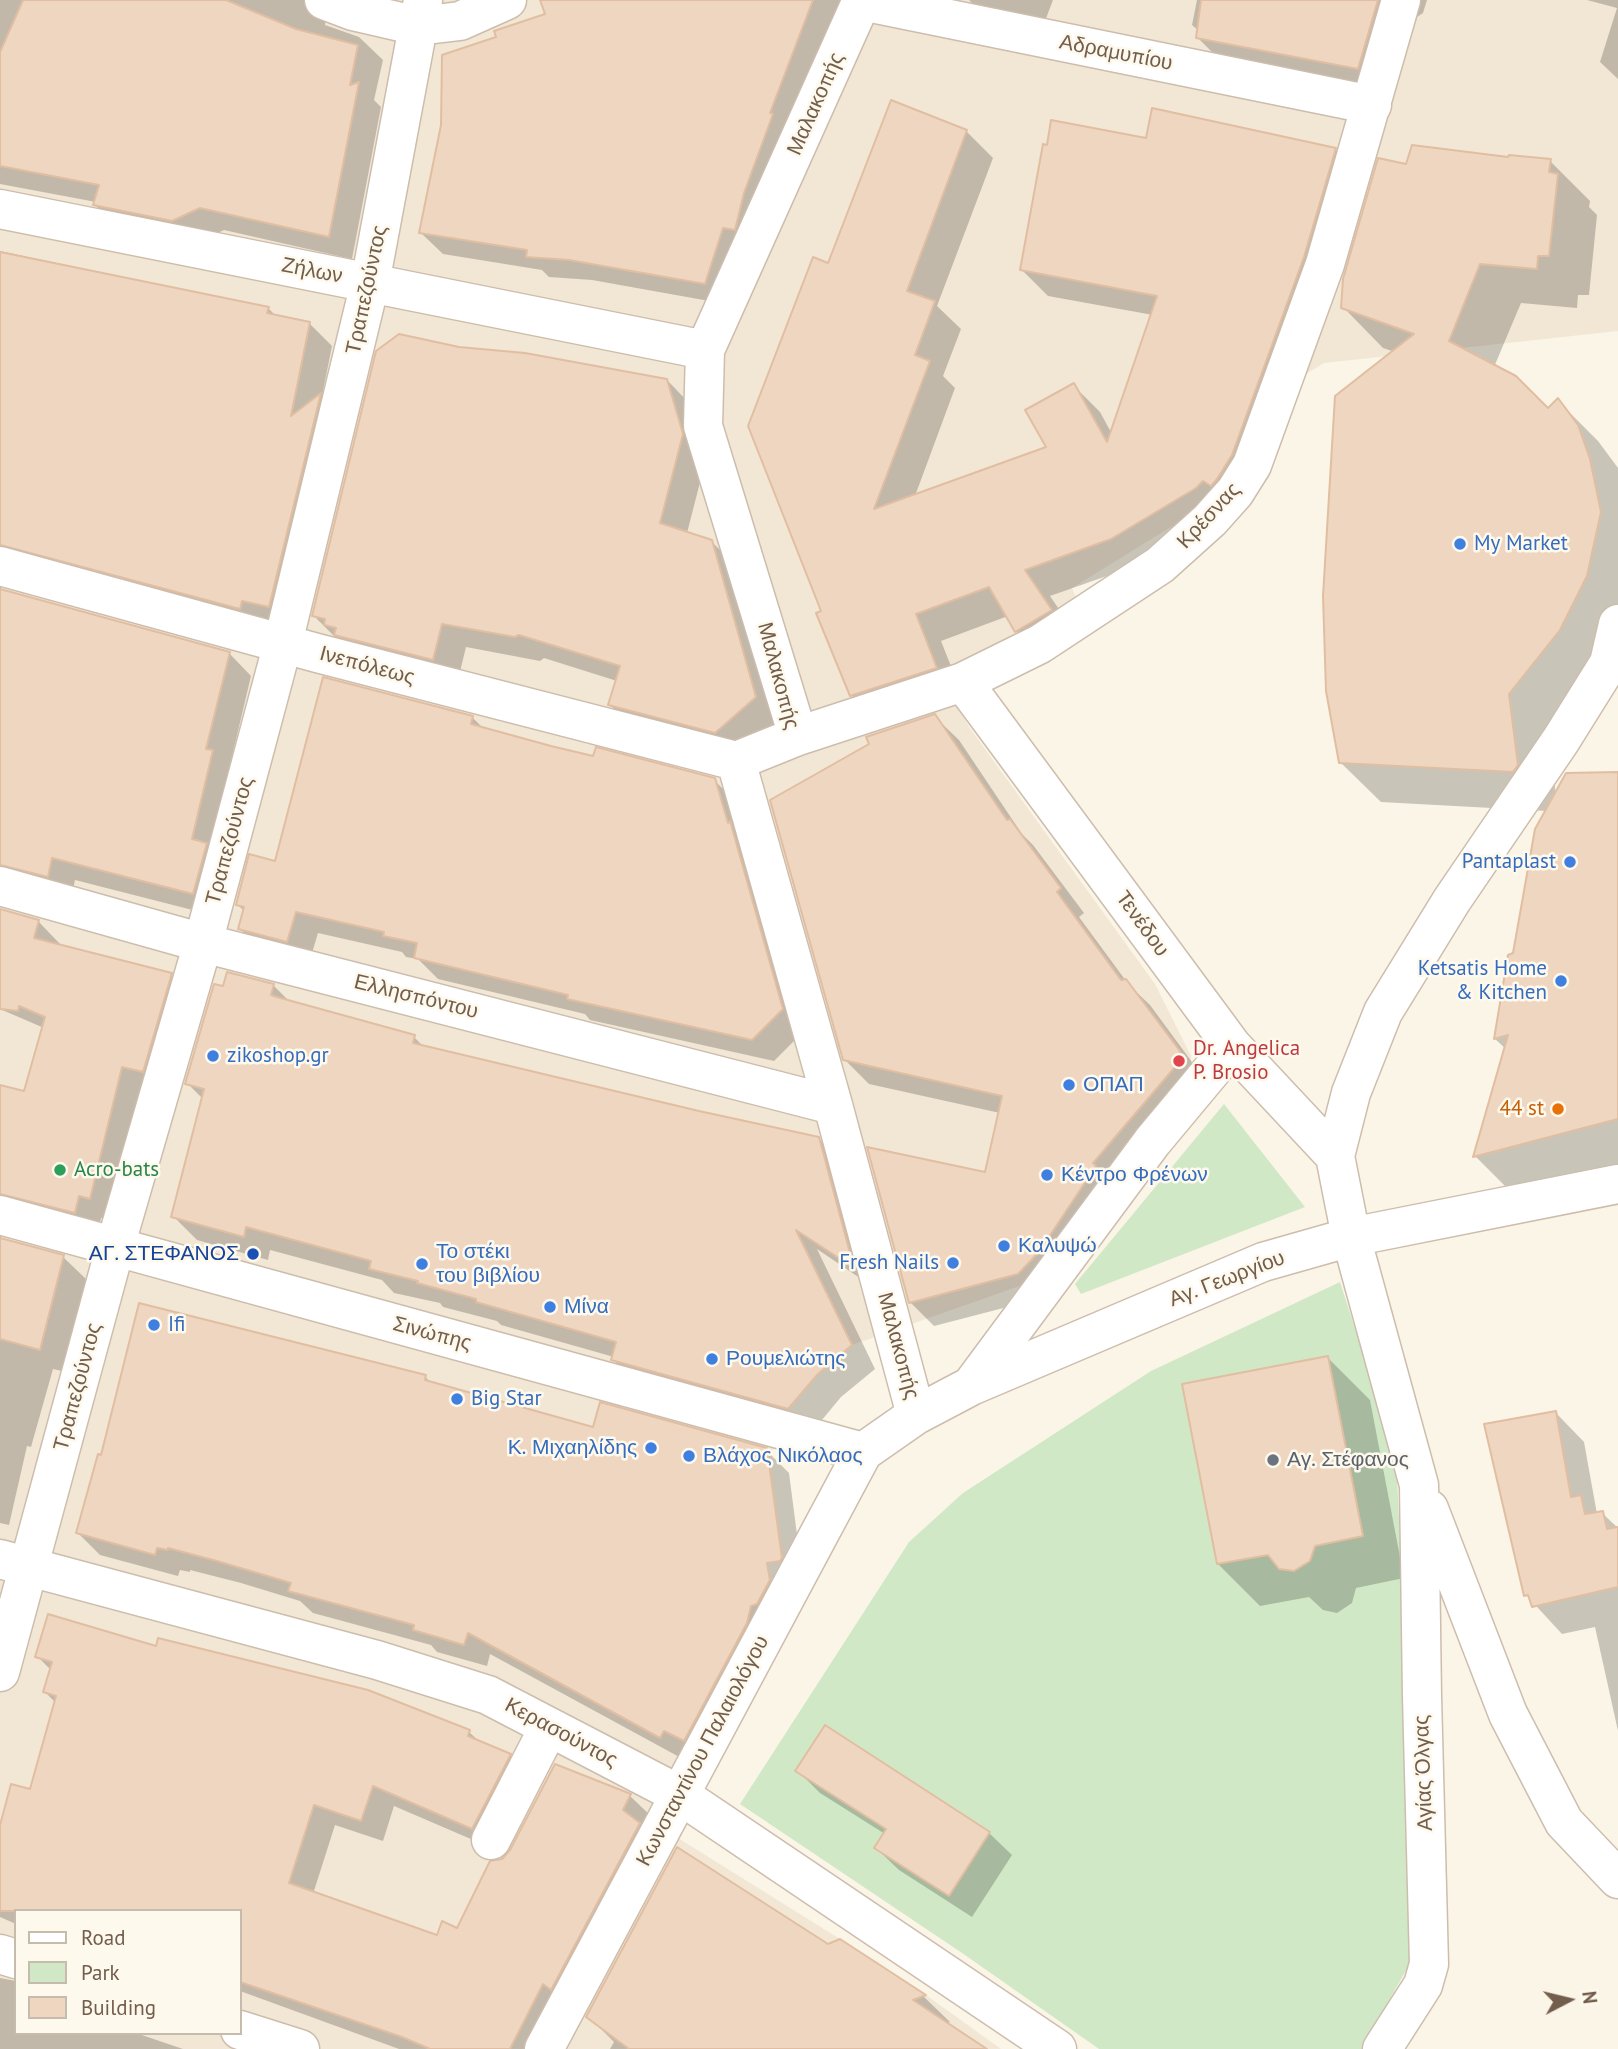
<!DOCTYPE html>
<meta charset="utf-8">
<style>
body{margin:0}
#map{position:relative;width:1618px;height:2049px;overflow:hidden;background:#fbf5e7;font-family:"PT Sans",sans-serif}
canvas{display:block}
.legend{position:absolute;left:14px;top:1909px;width:228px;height:126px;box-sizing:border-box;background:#fef9ed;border:2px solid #c6bbad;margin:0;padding:9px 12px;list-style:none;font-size:21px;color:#735d4c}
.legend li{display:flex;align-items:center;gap:14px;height:35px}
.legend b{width:35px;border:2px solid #c6bbad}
.north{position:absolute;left:1534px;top:1965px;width:70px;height:70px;-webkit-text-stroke:5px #fef9ed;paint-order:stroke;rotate:83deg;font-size:19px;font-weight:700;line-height:28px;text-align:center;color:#735d4c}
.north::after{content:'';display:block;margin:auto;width:24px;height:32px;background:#735d4c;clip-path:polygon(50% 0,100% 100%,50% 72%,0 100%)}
</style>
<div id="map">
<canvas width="1618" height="2049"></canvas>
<ul class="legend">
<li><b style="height:9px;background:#fff"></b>Road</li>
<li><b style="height:19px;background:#d1e8c6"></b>Park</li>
<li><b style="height:19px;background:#efd6c0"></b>Building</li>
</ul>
<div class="north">N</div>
</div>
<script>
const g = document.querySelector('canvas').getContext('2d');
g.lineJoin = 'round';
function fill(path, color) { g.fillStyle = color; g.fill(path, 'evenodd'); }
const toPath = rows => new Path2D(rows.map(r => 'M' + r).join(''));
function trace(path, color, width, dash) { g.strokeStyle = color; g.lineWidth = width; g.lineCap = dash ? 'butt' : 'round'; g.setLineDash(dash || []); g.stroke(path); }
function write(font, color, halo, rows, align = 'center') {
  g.font = font + ' "PT Sans",sans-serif'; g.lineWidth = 5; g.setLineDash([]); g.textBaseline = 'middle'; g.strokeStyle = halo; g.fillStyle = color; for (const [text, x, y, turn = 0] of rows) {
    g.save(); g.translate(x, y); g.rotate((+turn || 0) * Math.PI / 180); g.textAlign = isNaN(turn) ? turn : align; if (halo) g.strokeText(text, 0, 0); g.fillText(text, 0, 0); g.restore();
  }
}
fill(toPath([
 [0,0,1618,0,1618,331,1324,363,1275,393,1223,495,1072,588,1084,618,938,672,969,727,1155,984,1191,1056,1191,1065,1031,1282,852,1345,818,1374,792,1403,769,1460,782,1561,767,1563,773,1600,654,1823,840,1939,926,1995,1001,2049,0,2049],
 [16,1911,240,1911,240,2033,16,2033]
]), '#f2e7d5');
fill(toPath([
 [1224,1104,1305,1207,1081,1294,1075,1284],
 [1340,1282,1396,1456,1419,1947,1362,2049,1099,2049,965,1955,740,1804,909,1542,963,1493,1151,1371]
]), '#d1e8c6');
fill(toPath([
 [0,0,395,0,392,14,326,16,325,25,359,37,383,60,374,100,381,107,352,259,224,230,196,243,118,228,95,205,96,202,0,184],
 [613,0,850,0,726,304,592,280,549,277,542,270,443,254,421,233],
 [969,0,1053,0,1045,21,981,12],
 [1197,0,1427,0,1423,13,1417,17,1411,26,1390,100,1230,70,1198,38,1199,31,1192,25],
 [1587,0,1618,0,1618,79,1600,62,1617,8],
 [892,102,967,132,993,158,937,306,961,329,943,376,955,388,915,496,1049,448,1073,385,1100,412,1112,434,1153,315,1048,296,1022,270,1148,140,1335,150,1361,176,1258,482,1138,565,1050,596,1077,636,1042,657,1016,631,1008,616,941,641,962,694,877,721,851,695,824,612,829,265],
 [1509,159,1550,161,1590,201,1589,207,1597,215,1589,295,1578,295,1577,308,1521,303,1494,367,1548,410,1558,401,1598,441,1618,468,1618,633,1548,735,1556,795,1618,773,1618,1167,1513,1194,1475,1156,1506,1049,1495,1039,1547,811,1381,802,1340,762,1395,352,1383,348,1343,307,1407,166],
 [0,251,268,308,276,316,309,323,332,346,322,396,343,417,291,629,1,584,1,591,229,653,251,676,229,769,235,774,216,916,75,880,71,898,0,877],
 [459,349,667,380,691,405,706,459,687,533,711,541,736,566,780,722,740,756,634,729,610,705,617,681,544,658,540,661,466,647,457,684,338,640,314,616],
 [934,716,959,740,1022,834,1033,845,1084,913,1079,917,1129,985,1150,1005,1203,1077,1042,1298,934,1326,910,1302,987,1174,1000,1113,869,1084,845,1060],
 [472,717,485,730,594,759,714,780,736,802,804,1031,774,1061,590,1020,585,1014,438,979,418,959,406,957,402,952,318,933,309,963,262,951,240,929,245,912,238,905,276,863],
 [0,911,38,921,60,944,60,946,171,975,193,997,112,1221,101,1218,97,1234,1,1232,1,1240,63,1257,86,1279,62,1371,53,1369,31,1447,27,1446,9,1525,0,1523,0,1087,26,1093,44,1028,0,1009],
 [273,985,291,1003,414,1037,425,1048,698,1113,818,1138,842,1163,876,1289,817,1249,875,1369,841,1397,812,1432,637,1383,613,1360,614,1357,501,1325,497,1321,443,1307,440,1303,394,1293,382,1280,270,1250,268,1260,197,1240,173,1216,203,1099,187,1083],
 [1328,1358,1370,1400,1404,1578,1356,1588,1352,1603,1337,1613,1323,1610,1309,1597,1260,1606,1218,1564],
 [425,1377,433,1384,594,1429,766,1450,789,1473,803,1581,683,1759,490,1654,487,1666,437,1652,431,1645,313,1613,300,1601,241,1583,190,1570,190,1572,180,1570,178,1576,100,1555,78,1533],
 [1556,1413,1584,1442,1597,1514,1602,1513,1618,1528,1618,1731,1595,1627,1562,1634,1526,1595],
 [157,1648,368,1692,469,1732,481,1743,510,1755,531,1777,494,1849,394,1806,383,1841,335,1825,313,1894,438,1937,458,1930,503,1860,512,1851,556,1766,630,1796,652,1817,542,2049,399,2049,240,1991,240,1911,16,1911,16,1924,0,1917,0,1830,31,1791,56,1703,45,1692,51,1670,37,1656],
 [797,1770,989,1833,1012,1855,972,1917,899,1870,876,1848,885,1834,820,1793],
 [840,1941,924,1997,950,2022,946,2024,984,2049,610,2049,614,2042,588,2016],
 [0,1978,16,1981,16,2033,136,2033,183,2049,0,2049]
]), '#0003');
const building = toPath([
 [23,0,226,0,296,29,358,45,350,85,359,82,329,237,200,208,172,221,93,205,99,185,0,166,0,52,23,0],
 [540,0,813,0,770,113,773,114,744,193,735,230,723,228,705,284,569,260,526,257,527,250,419,233,441,125,442,55,496,37,494,31,545,14,540,0],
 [1201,0,1378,0,1358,69,1196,38,1201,0],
 [891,100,967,130,907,291,935,301,915,355,930,361,874,509,1046,447,1025,410,1074,383,1107,442,1157,296,1020,270,1043,144,1047,145,1051,120,1146,138,1152,108,1336,148,1304,257,1232,455,1217,479,1211,486,1203,481,1196,488,1111,539,1025,570,1052,610,1015,632,989,587,916,614,937,668,850,696,816,613,821,611,748,426,813,257,828,263,891,100],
 [1412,145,1508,157,1509,155,1551,159,1549,172,1558,174,1549,256,1538,256,1537,269,1480,264,1449,341,1516,376,1548,408,1558,398,1578,425,1590,459,1601,512,1587,576,1560,630,1509,694,1518,765,1513,772,1339,763,1326,691,1323,596,1335,396,1414,334,1341,308,1343,279,1378,158,1406,164,1412,145],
 [0,252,269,307,267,313,310,322,291,416,321,393,269,607,242,601,240,609,0,545,0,252],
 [399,334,459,347,525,353,667,379,683,434,660,523,712,540,756,697,715,733,608,705,620,666,519,635,515,637,442,624,433,660,334,635,336,628,324,625,325,619,312,616,376,351,399,334],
 [0,589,230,652,206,749,213,750,192,839,207,843,193,894,52,858,48,877,0,865,0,589],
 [323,677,473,716,471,724,551,746,593,756,596,747,715,778,728,823,730,821,783,1009,752,1040,567,999,568,995,414,958,417,943,383,936,384,932,296,912,287,942,238,929,244,907,236,905,249,854,275,861,323,677],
 [935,714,1007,820,1010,819,1061,888,1057,892,1121,980,1126,979,1180,1051,1175,1067,1093,1163,1096,1166,1039,1252,1018,1274,909,1303,867,1147,985,1172,1002,1096,843,1060,770,800,869,744,866,737,935,714],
 [1618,772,1618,1119,1473,1157,1508,1035,1494,1039,1508,955,1513,953,1535,829,1566,773,1618,772],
 [0,909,39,920,34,938,172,973,143,1072,122,1067,90,1199,79,1196,75,1213,0,1194,0,1085,24,1091,45,1017,19,1006,18,1011,0,1009,0,909],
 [227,972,274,984,271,995,277,997,415,1035,413,1043,699,1111,819,1137,854,1268,796,1230,852,1345,818,1374,788,1409,611,1360,616,1342,476,1302,476,1299,417,1283,418,1281,369,1269,371,1261,246,1227,244,1237,171,1217,204,1089,185,1084,214,984,223,986,227,972],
 [0,1238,64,1255,40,1350,0,1339,0,1238],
 [139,1303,426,1375,425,1380,593,1427,600,1402,767,1448,782,1558,780,1561,767,1563,770,1580,757,1604,751,1606,747,1623,684,1741,664,1731,660,1738,468,1633,464,1645,413,1630,414,1625,288,1591,291,1583,217,1561,168,1548,168,1550,157,1548,155,1555,76,1533,98,1454,101,1455,139,1303],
 [1328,1356,1363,1536,1315,1546,1310,1561,1294,1571,1279,1569,1268,1555,1217,1564,1182,1384,1328,1356],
 [1556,1411,1571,1497,1581,1495,1585,1514,1603,1511,1607,1529,1618,1527,1618,1587,1532,1607,1528,1595,1524,1596,1484,1424,1556,1411],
 [48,1614,156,1646,158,1638,368,1690,470,1730,468,1736,511,1754,472,1829,373,1786,361,1821,314,1805,289,1883,437,1935,442,1921,457,1928,490,1861,502,1859,510,1850,555,1764,631,1794,623,1810,640,1823,551,1990,543,1984,510,2049,430,2049,402,2037,240,1982,240,1911,0,1911,0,1825,11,1784,30,1789,56,1696,43,1692,52,1662,35,1657,48,1614],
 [825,1725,990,1832,949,1896,874,1848,886,1829,795,1771,825,1725],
 [677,1847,828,1944,840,1939,926,1995,913,2000,987,2049,629,2049,586,2017,677,1847]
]);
fill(building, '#efd6c0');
trace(building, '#e1bea1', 2);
const minor = toPath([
 [324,0,353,11,418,26,460,21,507,0],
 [862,0,705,350,703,426,798,736,736,761,833,1105,916,1415],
 [861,1,1372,105],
 [0,209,705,350],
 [0,566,317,653,736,761],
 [963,682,1232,1046,1335,1156],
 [798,736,963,682,1040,644,1160,565,1210,520,1235,492,1252,465,1325,264,1401,0],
 [0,886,203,943,833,1105],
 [0,1215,863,1452],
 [971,1386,1152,1142,1232,1046],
 [1429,1509,1508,1714,1564,1822,1618,1879],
 [0,1559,377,1660,488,1695,680,1795,1057,2049],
 [0,1672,121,1226,203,943,283,643,370,283,423,0],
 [491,1840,549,1727],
 [0,1954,16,1959],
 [240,2030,300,2049],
 [544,2049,863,1452,916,1415,971,1386,1263,1262,1351,1237,1618,1184],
 [1382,2049,1423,1985,1429,1964,1422,1696,1419,1485,1351,1237,1335,1156,1351,1093,1383,1012,1452,900,1561,740,1609,663,1618,624]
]);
trace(minor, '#cdbdad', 41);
trace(minor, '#fff', 38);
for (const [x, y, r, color] of [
 [1460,544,7,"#3f7fe0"],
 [1570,862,7,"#3f7fe0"],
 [1561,981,7,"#3f7fe0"],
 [213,1056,7,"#3f7fe0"],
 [1179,1061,7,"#e0444e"],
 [1069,1085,7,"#3f7fe0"],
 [1558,1109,7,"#e8710a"],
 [60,1170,7,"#2e9e5b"],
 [1047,1175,7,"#3f7fe0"],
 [1004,1246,7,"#3f7fe0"],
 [253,1254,7,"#1a4fb4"],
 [953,1263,7,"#3f7fe0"],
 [422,1264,7,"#3f7fe0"],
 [550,1307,7,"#3f7fe0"],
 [154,1325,7,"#3f7fe0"],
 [712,1359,7,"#3f7fe0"],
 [457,1399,7,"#3f7fe0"],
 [651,1448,7,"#3f7fe0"],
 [689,1456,7,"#3f7fe0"],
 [1273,1460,7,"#6b7280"]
]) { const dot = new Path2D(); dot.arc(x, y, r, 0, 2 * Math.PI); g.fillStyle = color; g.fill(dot); trace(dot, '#fef9ed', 2.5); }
write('21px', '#735d4c', '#fef9ed', [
 ["Αδραμυπίου",1116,53,11],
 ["Μαλακοπής",816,104,-66],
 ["Ζήλων",312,271,11],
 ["Τραπεζούντος",367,290,-78],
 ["Κρέσνας",1209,516,-47],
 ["Ινεπόλεως",367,666,15],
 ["Μαλακοπής",778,676,75],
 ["Τραπεζούντος",230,841,-75],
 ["Τενέδου",1142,924,54],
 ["Ελλησπόντου",416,997,14],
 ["Αγ. Γεωργίου",1227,1279,-21],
 ["Σινώπης",432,1334,15],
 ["Μαλακοπής",898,1346,75],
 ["Τραπεζούντος",78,1387,-75],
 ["Κερασούντος",561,1733,28],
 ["Κωνσταντίνου Παλαιολόγου",703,1751,-62],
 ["Αγίας Όλγας",1424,1773,-92]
]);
write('21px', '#366cbe', '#fef9ed', [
 ["My Market",1474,544],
 ["Pantaplast",1556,862,"right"],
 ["Ketsatis Home",1547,969,"right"],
 ["& Kitchen",1547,993,"right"],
 ["zikoshop.gr",227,1056],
 ["ΟΠΑΠ",1083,1085],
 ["Κέντρο Φρένων",1061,1175],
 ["Καλυψώ",1018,1246],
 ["Το στέκι",436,1252],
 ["του βιβλίου",436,1276],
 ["Fresh Nails",939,1263,"right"],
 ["Μίνα",564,1307],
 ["Ifi",168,1325],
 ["Ρουμελιώτης",726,1359],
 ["Big Star",471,1399],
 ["Κ. Μιχαηλίδης",637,1448,"right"],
 ["Βλάχος Νικόλαος",703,1456]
], 'left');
write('21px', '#be3a42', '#fef9ed', [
 ["Dr. Angelica",1193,1049],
 ["P. Brosio",1193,1073]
], 'left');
write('21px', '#c56008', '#fef9ed', [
 ["44 st",1544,1109]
], 'right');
write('21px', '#27864d', '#fef9ed', [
 ["Acro-bats",74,1170]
], 'left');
write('21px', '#164399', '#fef9ed', [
 ["ΑΓ. ΣΤΕΦΑΝΟΣ",239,1254]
], 'right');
write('21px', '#5b616d', '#fef9ed', [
 ["Αγ. Στέφανος",1287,1460]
], 'left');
</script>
